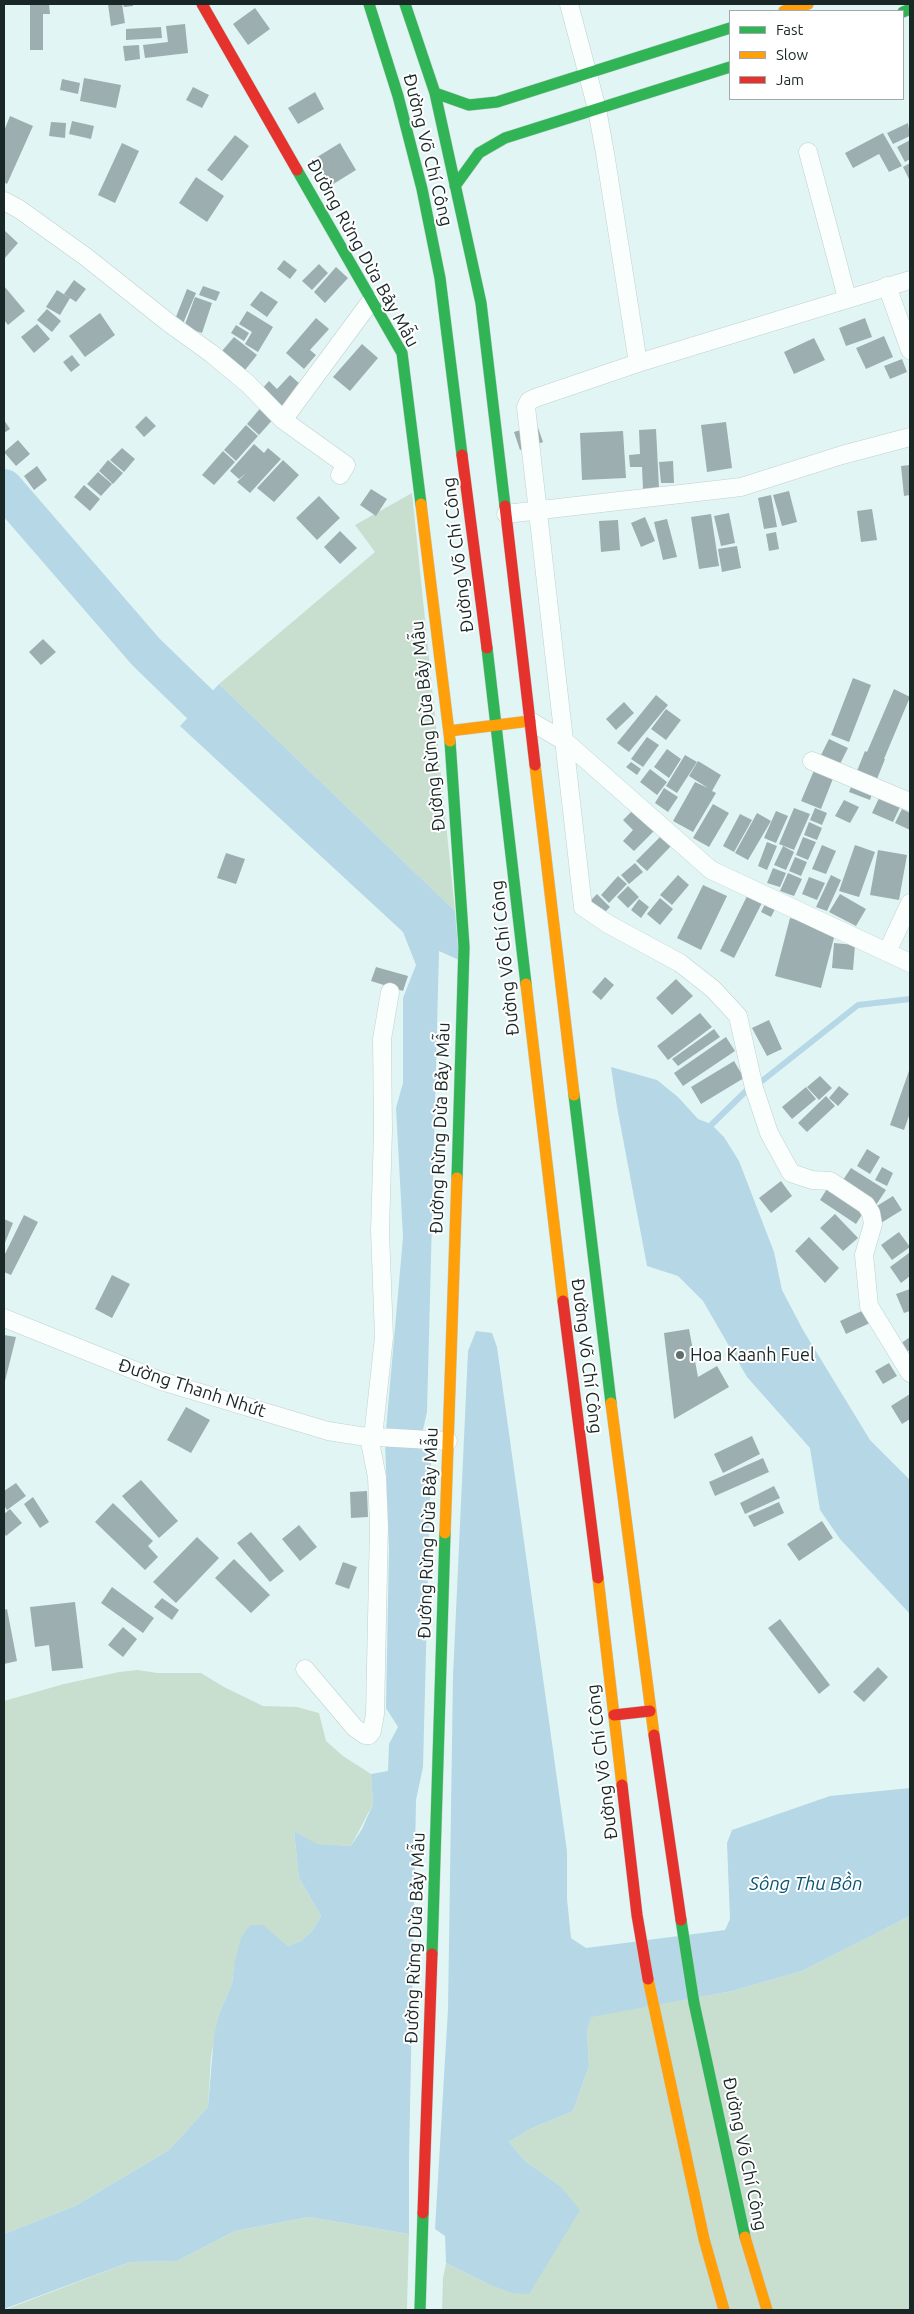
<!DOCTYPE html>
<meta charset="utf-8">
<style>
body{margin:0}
#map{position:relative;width:914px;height:2314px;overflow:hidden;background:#e1f6f4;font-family:Ubuntu,sans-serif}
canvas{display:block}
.frame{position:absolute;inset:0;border:5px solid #192726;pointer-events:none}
.legend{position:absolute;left:729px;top:10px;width:175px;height:90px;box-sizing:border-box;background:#fff;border:1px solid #a3a9a8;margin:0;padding:6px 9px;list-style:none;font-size:15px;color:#192726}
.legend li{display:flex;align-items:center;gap:10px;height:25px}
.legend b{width:25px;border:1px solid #a3a9a8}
</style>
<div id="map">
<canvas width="914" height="2314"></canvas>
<div class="frame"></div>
<ul class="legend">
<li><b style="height:6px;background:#30b455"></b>Fast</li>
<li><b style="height:6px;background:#ff9f0a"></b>Slow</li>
<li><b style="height:6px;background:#e5322d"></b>Jam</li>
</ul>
</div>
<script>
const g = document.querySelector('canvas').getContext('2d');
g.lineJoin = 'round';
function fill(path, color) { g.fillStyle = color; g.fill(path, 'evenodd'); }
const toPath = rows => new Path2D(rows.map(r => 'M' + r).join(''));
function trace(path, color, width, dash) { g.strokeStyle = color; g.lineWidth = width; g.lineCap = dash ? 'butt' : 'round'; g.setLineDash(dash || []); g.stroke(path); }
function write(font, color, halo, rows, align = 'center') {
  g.font = font + ' Ubuntu,sans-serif'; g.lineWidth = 4; g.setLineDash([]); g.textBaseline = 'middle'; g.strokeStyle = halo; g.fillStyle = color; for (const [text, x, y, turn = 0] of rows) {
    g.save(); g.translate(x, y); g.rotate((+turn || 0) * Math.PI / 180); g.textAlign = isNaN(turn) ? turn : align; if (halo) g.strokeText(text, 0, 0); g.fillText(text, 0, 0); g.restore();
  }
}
fill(toPath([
 [412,493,455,911,219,684,375,552,355,525],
 [138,1670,157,1673,201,1673,224,1687,263,1706,297,1707,319,1713,326,1741,343,1756,371,1774,373,1804,351,1846,316,1844,294,1831,299,1878,321,1916,313,1930,301,1941,288,1946,262,1925,234,1965,232,1984,219,2014,211,2057,208,2107,169,2150,75,2206,4,2234,4,1701,64,1684,119,1672],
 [910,1916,910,2310,442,2310,443,2278,446,2263,486,2283,559,2185,525,2161,509,2142,530,2129,573,2111,589,2066,587,2032,591,2016,732,1991,802,1971],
 [309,2217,409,2234,407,2310,4,2310,130,2262,177,2261,235,2231]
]), '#c8dfd0');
fill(toPath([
 [219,684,455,911,459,960,439,951,427,1412,420,1443,431,1459,423,1767,416,1800,409,2160,409,2234,309,2217,235,2231,177,2261,130,2262,4,2309,4,2234,75,2206,169,2150,208,2107,214,2036,219,2014,232,1984,234,1965,241,1938,250,1925,263,1925,288,1946,301,1941,313,1930,321,1916,299,1878,294,1831,317,1844,351,1846,362,1829,373,1804,371,1774,388,1771,389,1744,398,1727,386,1708,389,1549,385,1441,403,1237,396,1108,403,1083,403,998,416,965,403,932,180,726],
 [611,1067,657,1080,678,1097,698,1119,711,1124,724,1137,739,1161,774,1252,782,1290,803,1330,870,1440,910,1480,910,1614,840,1539,820,1510,810,1448,747,1377,703,1301,678,1276,647,1266,617,1107],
 [476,1331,492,1333,497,1347,567,1851,567,1899,571,1938,586,1948,725,1930,730,1919,727,1843,732,1830,830,1796,910,1788,910,1916,802,1971,732,1991,591,2017,587,2032,589,2066,573,2111,530,2129,509,2142,525,2161,559,2185,580,2210,529,2294,512,2293,486,2283,446,2263,445,2236,435,2229,448,2009,453,1676,468,1351]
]), '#b5d7e6');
trace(toPath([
 [762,1081,858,1005,910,999],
 [705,1131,746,1091]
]), '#b5d7e6', 6);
trace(toPath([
 [4,488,146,652,238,741]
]), '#b5d7e6', 38);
fill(toPath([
 [30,4,49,4,50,14,43,14,43,50,30,50],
 [108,4,122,4,125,23,111,26],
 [123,4,133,4,133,6,124,7],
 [255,8,270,29,248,45,233,24],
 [185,24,188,53,145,58,143,45,168,42,166,26],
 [161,27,162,38,126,40,126,29],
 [139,45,140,59,125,61,123,46],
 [84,78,121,85,116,108,80,101],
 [62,79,80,83,78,94,60,90],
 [193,87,209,95,202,108,186,100],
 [315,92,324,109,298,124,288,108],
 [10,116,33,126,7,184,4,182,4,131],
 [72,121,94,126,91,139,69,134],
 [51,122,66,123,65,138,49,136],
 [908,123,910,136,893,144,887,133],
 [883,133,902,166,889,172,879,154,853,168,845,153],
 [235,135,249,146,222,181,207,170],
 [910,140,910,159,905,162,897,147],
 [122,143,139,151,115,203,98,195],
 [340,143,356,170,330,186,314,159],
 [910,163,910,181,903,167],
 [196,177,224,196,207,222,179,203],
 [4,230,18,243,4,259],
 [284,260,297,270,290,279,277,269],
 [319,264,328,273,312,290,302,281],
 [336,267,348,278,325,303,314,292],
 [74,280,86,289,76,302,64,294],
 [4,286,25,311,8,325,4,320],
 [203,286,220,292,216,301,199,295],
 [187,289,196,293,182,326,174,322],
 [57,290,70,298,60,315,46,307],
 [261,291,278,302,267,317,250,305],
 [195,297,212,303,202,333,184,327],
 [47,309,61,321,52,332,37,320],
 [247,311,273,327,258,352,245,344,252,332,239,324],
 [100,313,115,335,85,357,69,336],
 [316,318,329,329,310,350,316,355,304,369,286,353],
 [865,318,872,337,846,346,839,328],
 [37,324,50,339,34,353,21,337],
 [236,325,249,333,244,341,231,333],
 [884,336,893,357,866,369,856,348],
 [234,337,257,355,245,370,222,351],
 [814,338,825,360,794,374,784,352],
 [362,344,378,358,350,391,333,377],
 [72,355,80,365,71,372,63,362],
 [902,359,907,372,890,379,884,366],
 [290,375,301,385,281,408,261,390,269,381,277,389],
 [263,405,276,416,259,435,247,424],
 [146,416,156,426,144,437,135,427],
 [4,420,10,429,4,433],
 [726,422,732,468,707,472,701,425],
 [246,425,258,436,236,461,224,450],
 [537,425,543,442,520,450,514,432],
 [656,429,659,488,643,489,642,467,630,467,629,455,640,454,639,430],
 [623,431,626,478,582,480,580,433],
 [18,440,30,454,16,466,4,452],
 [254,444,264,453,268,448,281,459,250,493,237,482,246,473,239,479,230,471],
 [122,448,135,459,124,472,110,460],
 [223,451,235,462,214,485,202,475],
 [108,460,123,473,113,484,99,471],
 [283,460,299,475,274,502,257,488],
 [673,461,674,483,661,483,659,462],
 [910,465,910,495,904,496,901,466],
 [37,466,47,480,34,490,24,476],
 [98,472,112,484,101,496,87,484],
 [84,485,100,499,90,511,74,497],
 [371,489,387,499,376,516,360,505],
 [789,491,797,522,782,526,773,495],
 [771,495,777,527,764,529,758,498],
 [319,496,340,518,317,540,296,518],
 [872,509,877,540,861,542,857,511],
 [729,513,735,543,721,546,714,516],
 [711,514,719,566,699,569,691,517],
 [645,517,655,541,641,547,631,523],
 [667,519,677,557,663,560,654,522],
 [618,520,620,550,601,552,599,521],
 [340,531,357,548,340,564,324,547],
 [776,532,779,549,769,551,766,534],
 [737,546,741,568,722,572,718,549],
 [43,639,56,652,41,665,29,652],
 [853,678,871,685,849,742,831,735],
 [894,689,910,697,884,759,885,759,875,784,855,776,865,751,867,752],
 [656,695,668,705,629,752,617,743],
 [624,702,634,713,616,730,606,719],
 [666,709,681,720,666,740,651,729],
 [647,737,659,745,643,767,631,759],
 [829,739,848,748,840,764,821,755],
 [667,749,681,759,669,778,654,767],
 [685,755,697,762,677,793,666,786],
 [698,761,721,775,712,791,716,793,693,832,673,821,695,782,708,788,689,776],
 [631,762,641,769,637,775,626,767],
 [815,768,834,776,821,809,801,801],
 [650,769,667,782,657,795,640,782],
 [854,779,874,788,870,800,849,792],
 [664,788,678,797,668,812,655,803],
 [879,798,900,807,893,822,872,813],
 [844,800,859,807,850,823,835,816],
 [713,804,729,813,709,847,693,838],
 [794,808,810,814,794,850,779,844],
 [815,808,827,813,822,825,810,820],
 [902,809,910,813,910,830,895,823],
 [632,811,654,831,634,851,623,841,633,830,623,820],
 [776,811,788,816,776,843,764,838],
 [757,813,771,821,748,860,735,853],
 [740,814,752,820,734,852,723,846],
 [809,822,822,828,817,840,804,835],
 [661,836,671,846,647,871,636,861],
 [803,837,816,842,808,860,796,855],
 [767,842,777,846,767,870,758,866],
 [822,845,836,851,826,874,812,869],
 [855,845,875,852,859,897,839,891],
 [783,846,794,852,786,870,774,865],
 [878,850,907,855,899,900,870,895],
 [226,853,245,859,236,884,217,878],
 [795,857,807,862,801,876,789,871],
 [635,863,643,872,629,884,621,875],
 [773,868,786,873,780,887,767,883],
 [788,873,802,879,794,896,780,891],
 [678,875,689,885,672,905,660,895],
 [831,875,841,880,827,911,816,907],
 [618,876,627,884,609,903,601,895],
 [809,877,825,883,817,900,802,894],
 [703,885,727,896,701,950,677,938],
 [628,886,639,897,628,908,617,897],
 [597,894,610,907,601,916,588,903],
 [748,894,763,901,734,958,720,951],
 [840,894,866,909,856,926,829,912],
 [660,898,673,909,660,925,647,914],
 [639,899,649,907,641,918,631,910],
 [766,902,776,907,771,917,761,912],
 [790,918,836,930,821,988,775,976],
 [834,943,855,945,853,970,832,968],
 [376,967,408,976,403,991,371,981],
 [605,977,614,985,601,1000,592,992],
 [676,979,693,996,672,1015,656,998],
 [700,1013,712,1027,668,1060,657,1046],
 [769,1020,782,1049,767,1056,752,1028],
 [714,1029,720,1037,678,1066,672,1059],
 [726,1037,735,1051,683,1086,674,1073],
 [734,1061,744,1078,701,1104,691,1087],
 [910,1068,910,1113,904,1130,890,1125],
 [820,1076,832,1088,819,1100,807,1087],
 [839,1086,849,1094,838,1106,829,1098],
 [806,1087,816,1099,792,1119,782,1107],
 [826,1096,835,1106,807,1132,798,1123],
 [867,1149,880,1157,870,1174,857,1166],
 [882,1167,893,1173,887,1186,875,1180],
 [851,1168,886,1190,876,1205,841,1183],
 [781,1181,792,1196,771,1213,759,1198],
 [830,1184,867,1207,856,1224,820,1200],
 [893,1196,902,1210,881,1223,872,1209],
 [835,1214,858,1238,843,1251,820,1228],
 [24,1215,38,1222,11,1275,4,1272,4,1256],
 [4,1219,13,1223,4,1245],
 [899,1232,910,1247,892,1260,881,1245],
 [809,1237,839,1268,825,1283,795,1251],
 [909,1253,910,1276,901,1283,890,1267],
 [112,1275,130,1284,112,1318,95,1309],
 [910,1289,910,1311,904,1313,896,1294],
 [864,1310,870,1323,846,1334,840,1321],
 [689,1329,698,1377,717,1366,729,1387,674,1419,664,1333],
 [4,1335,16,1337,4,1385],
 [910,1337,910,1350,906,1352,900,1344],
 [889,1363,897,1376,883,1384,875,1371],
 [910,1394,910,1419,902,1424,891,1406],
 [186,1407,210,1420,191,1453,167,1440],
 [752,1436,760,1454,723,1473,714,1454],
 [763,1458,769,1472,715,1496,709,1482],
 [141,1480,178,1521,159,1538,122,1496],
 [16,1483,26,1496,7,1510,4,1505,4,1491],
 [774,1486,780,1498,745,1514,740,1503],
 [367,1491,368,1517,351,1518,350,1492],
 [33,1497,49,1522,40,1528,24,1504],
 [779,1502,784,1513,754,1527,748,1516],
 [113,1503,153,1541,148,1546,158,1557,145,1570,95,1522],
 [10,1509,22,1523,6,1536,4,1533,4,1514],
 [822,1521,833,1538,799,1561,787,1544],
 [299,1525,317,1547,300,1561,282,1539],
 [251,1532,284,1571,270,1582,237,1543],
 [197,1537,219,1558,176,1603,153,1582],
 [234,1559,270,1595,251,1613,215,1578],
 [343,1562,357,1567,349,1589,335,1584],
 [112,1587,154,1618,143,1633,101,1603],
 [162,1598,179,1610,172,1620,154,1607],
 [75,1602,83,1668,52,1671,49,1645,35,1647,30,1607],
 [7,1609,17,1661,4,1664,4,1610],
 [780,1619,830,1685,819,1694,768,1628],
 [123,1627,137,1639,123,1657,108,1645],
 [878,1667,888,1677,864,1702,853,1692]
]), '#9caeaf');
const street = toPath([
 [569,4,597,109,605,153,638,363],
 [808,152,847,298],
 [4,201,19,209,86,257,169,323,212,354,248,384,283,420,346,465,340,475],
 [910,280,638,363,535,398,529,401,526,407,583,907,608,924,680,963,713,989,738,1016,754,1088,769,1133,791,1173,812,1180,830,1181,866,1205,871,1213,873,1224,864,1255,869,1306,910,1373],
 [887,286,910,350],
 [283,420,371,301],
 [506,514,741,487,842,455,910,437],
 [530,721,566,742,711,870,910,963],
 [812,761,910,802],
 [887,952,910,903],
 [4,1318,161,1381,328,1431,360,1436,448,1441],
 [373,1437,384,1337,380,1231,383,1131,382,1039,390,992],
 [305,1669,355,1728,365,1735,369,1735,372,1731,375,1714,379,1525,377,1477,369,1437]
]);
const fast = toPath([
 [369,4,398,96,422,189,440,278,462,455],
 [405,4,435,93,481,303,505,506],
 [903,12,910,9],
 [435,93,469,105,497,102,730,28],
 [297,170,402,353,421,504],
 [455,186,479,153,505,138,730,67],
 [487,648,526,984],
 [450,741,464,947,457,1178],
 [574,1095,611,1403],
 [681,1920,694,2003,745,2237],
 [432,1954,445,1533],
 [420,2310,423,2213]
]);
const slow = toPath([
 [784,11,808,4],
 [421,504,450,741],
 [449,731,530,721],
 [535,765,574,1095],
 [526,984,563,1301],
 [611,1403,654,1735],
 [445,1533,457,1178],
 [598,1578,622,1785],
 [648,1979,704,2239,724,2310],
 [745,2237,767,2310]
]);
const jam = toPath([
 [202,4,297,170],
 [462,455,487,648],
 [505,506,535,765],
 [563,1301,598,1578],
 [614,1715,650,1711],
 [654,1735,681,1920],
 [622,1785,637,1915,648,1979],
 [423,2213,432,1954]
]);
trace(street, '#bfd0ce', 19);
trace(fast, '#bfd0ce', 12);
trace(slow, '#bfd0ce', 12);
trace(jam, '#bfd0ce', 12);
trace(street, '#fafefd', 18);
trace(fast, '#30b455', 11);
trace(slow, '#ff9f0a', 11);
trace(jam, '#e5322d', 11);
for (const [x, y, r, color] of [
 [680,1355,5,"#5f6f6e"]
]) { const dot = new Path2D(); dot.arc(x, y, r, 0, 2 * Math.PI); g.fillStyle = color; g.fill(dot); trace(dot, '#fff', 2); }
write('18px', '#192726', '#fff', [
 ["Đường Võ Chí Công",428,150,76],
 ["Đường Rừng Dừa Bảy Mẫu",363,253,61],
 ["Đường Võ Chí Công",458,555,-97],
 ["Đường Rừng Dừa Bảy Mẫu",428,726,-96],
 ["Đường Võ Chí Công",505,958,-96],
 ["Đường Rừng Dừa Bảy Mẫu",440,1128,-88],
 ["Đường Võ Chí Công",587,1356,83],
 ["Đường Thanh Nhứt",192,1388,18],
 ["Đường Rừng Dừa Bảy Mẫu",428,1533,-88],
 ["Đường Võ Chí Công",602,1762,-97],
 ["Đường Rừng Dừa Bảy Mẫu",415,1938,-88],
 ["Đường Võ Chí Công",745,2154,78]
]);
write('18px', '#192726', '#fff', [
 ["Hoa Kaanh Fuel",690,1355]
], 'left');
write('italic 19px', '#0a5573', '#fff', [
 ["Sông Thu Bồn",806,1884]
]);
</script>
